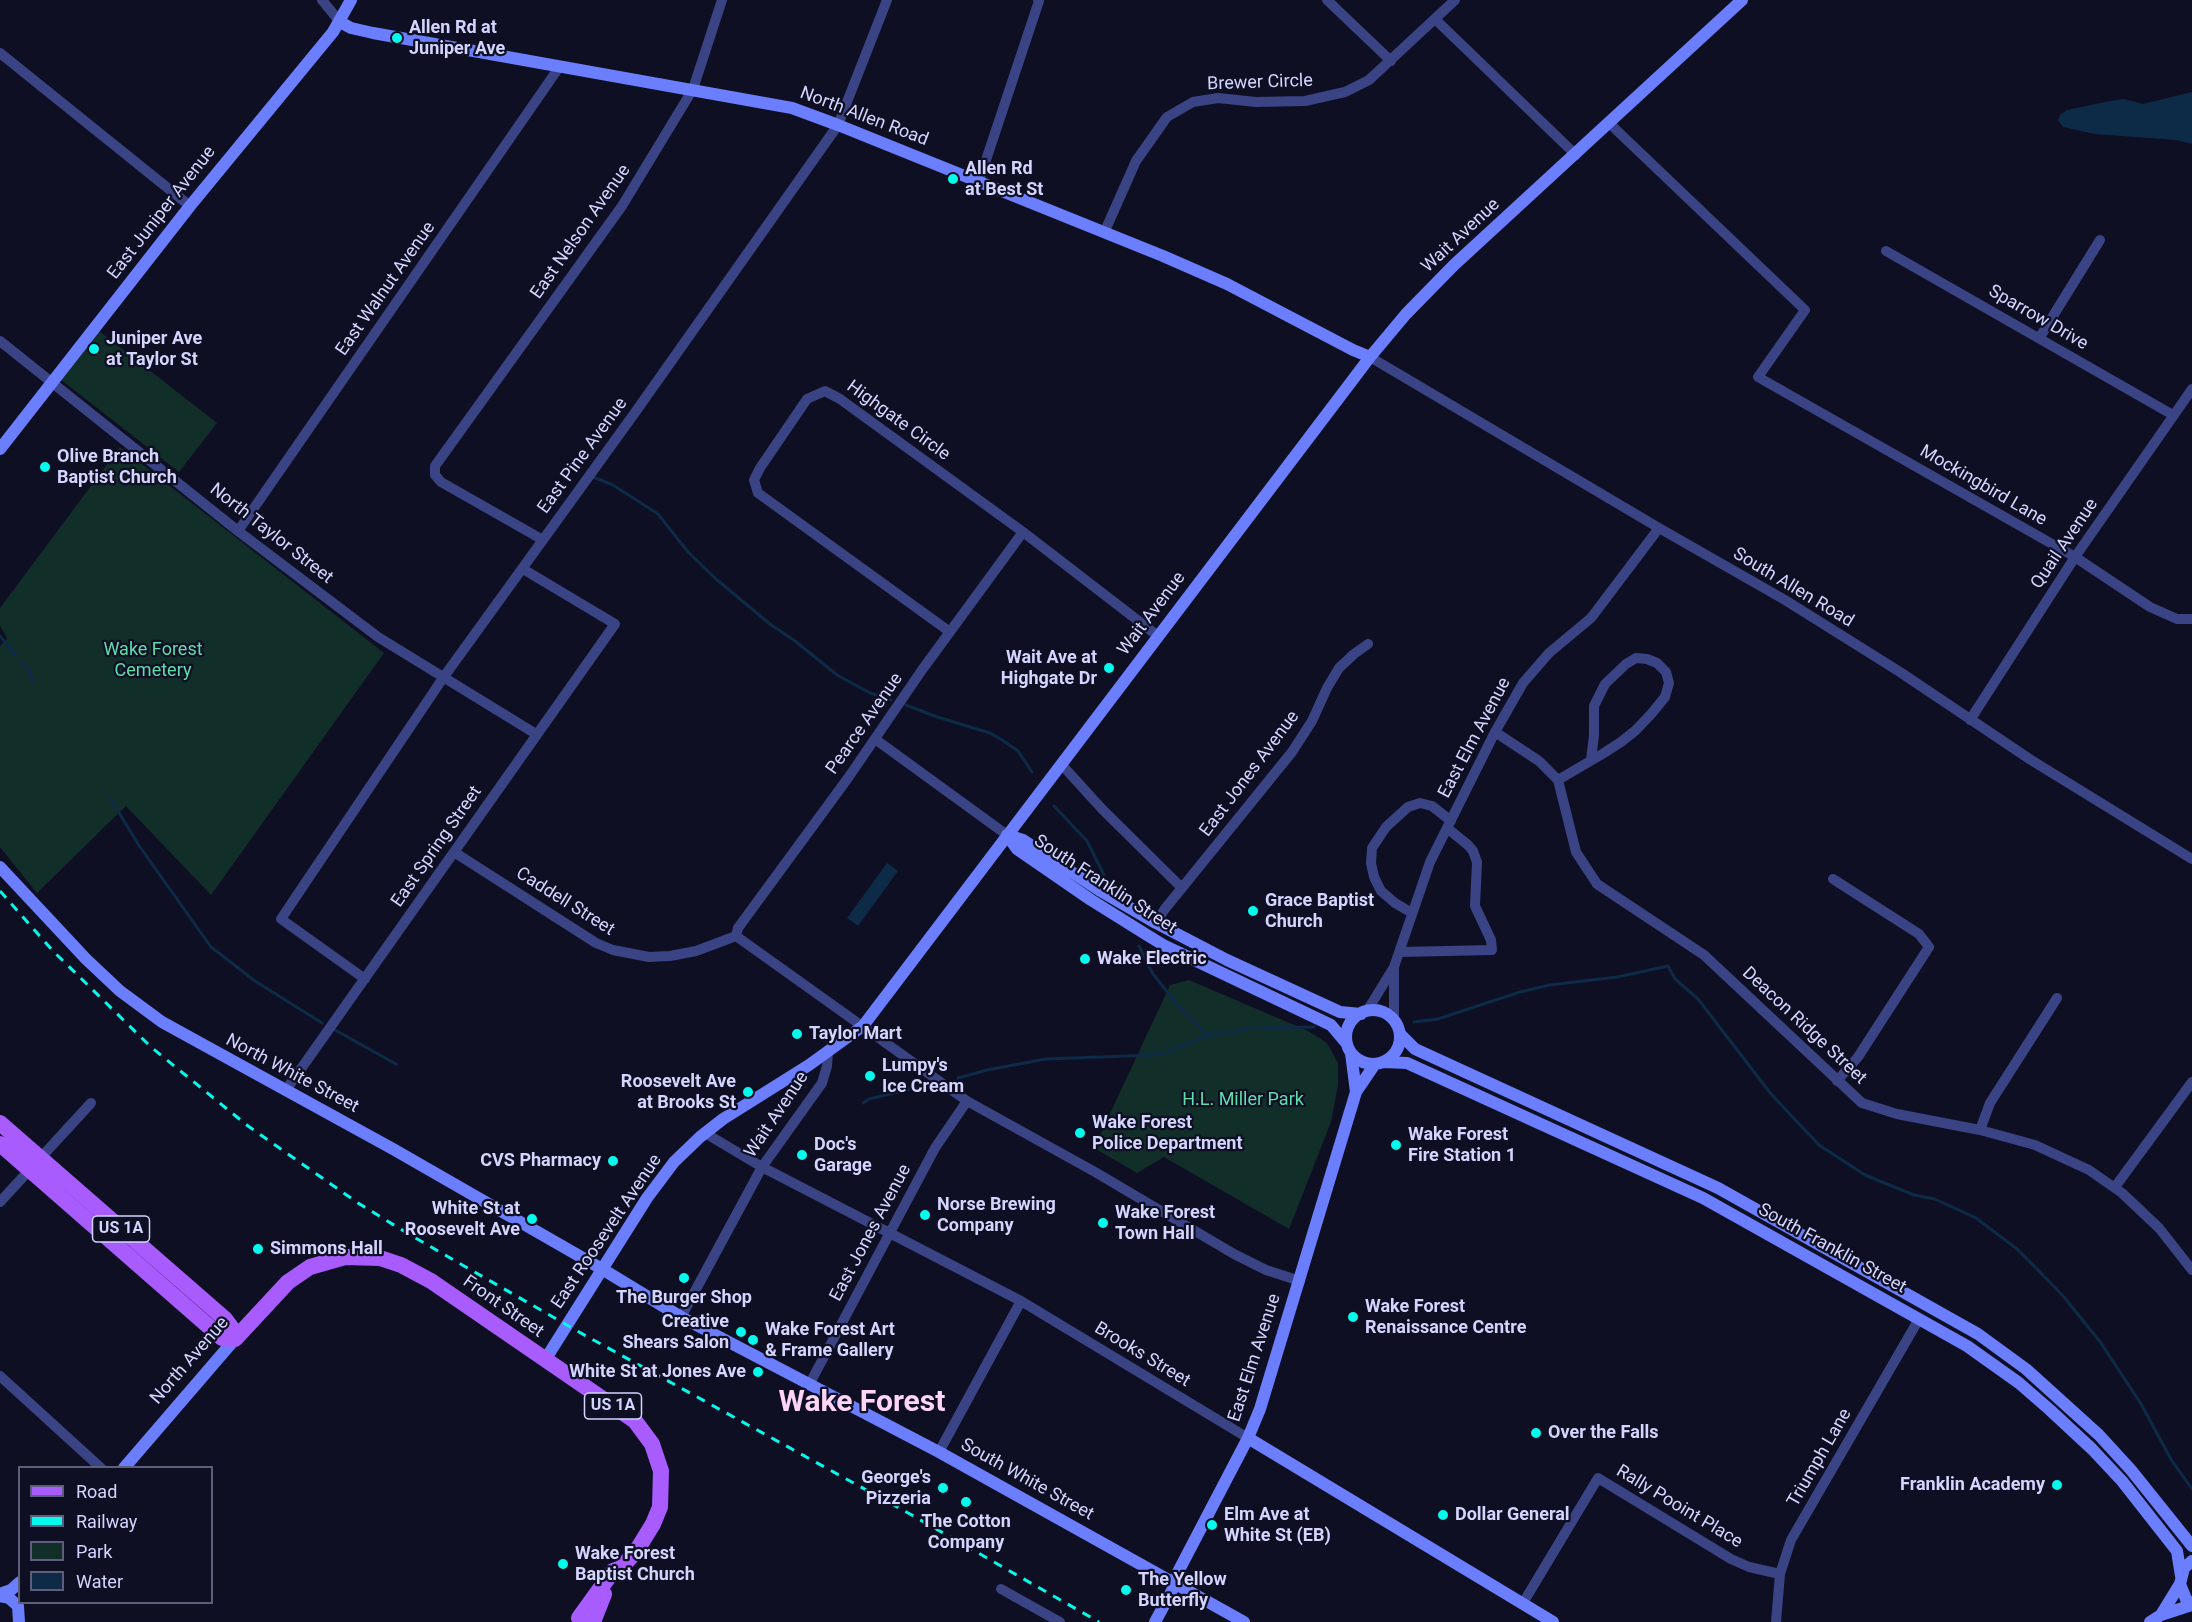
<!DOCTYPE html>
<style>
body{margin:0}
#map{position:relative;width:2192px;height:1622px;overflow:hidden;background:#0f0f24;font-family:Roboto,sans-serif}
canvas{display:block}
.legend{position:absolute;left:18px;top:1466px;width:195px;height:138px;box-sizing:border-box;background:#0f0f24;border:2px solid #5d5e7b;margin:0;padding:8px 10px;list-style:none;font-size:18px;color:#d3d5fe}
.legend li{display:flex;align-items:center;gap:12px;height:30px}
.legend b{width:30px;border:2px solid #5d5e7b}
</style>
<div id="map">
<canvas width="2192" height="1622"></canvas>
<ul class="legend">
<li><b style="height:8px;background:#a85cfd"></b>Road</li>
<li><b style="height:8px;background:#04faec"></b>Railway</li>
<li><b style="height:16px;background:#122e29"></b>Park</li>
<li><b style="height:16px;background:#0d2a46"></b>Water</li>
</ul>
</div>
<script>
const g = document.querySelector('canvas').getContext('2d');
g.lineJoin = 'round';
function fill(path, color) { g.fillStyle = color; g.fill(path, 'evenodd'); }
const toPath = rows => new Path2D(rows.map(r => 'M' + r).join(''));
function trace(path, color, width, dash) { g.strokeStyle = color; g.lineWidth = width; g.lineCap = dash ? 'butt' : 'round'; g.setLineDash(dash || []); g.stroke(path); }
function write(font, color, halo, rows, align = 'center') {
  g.font = font + ' Roboto,sans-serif'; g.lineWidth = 4.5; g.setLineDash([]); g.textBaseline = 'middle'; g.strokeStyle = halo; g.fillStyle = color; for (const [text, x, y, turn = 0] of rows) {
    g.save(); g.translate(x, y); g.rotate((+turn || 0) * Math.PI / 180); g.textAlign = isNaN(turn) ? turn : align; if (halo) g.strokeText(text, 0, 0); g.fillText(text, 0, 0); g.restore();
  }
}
fill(toPath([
 [99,331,217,423,179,472,60,379],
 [120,447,384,653,211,895,126,806,37,893,0,847,0,646,7,638,0,626,0,608],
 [1189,980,1308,1031,1327,1043,1338,1063,1338,1085,1331,1122,1289,1229,1164,1157,1137,1173,1094,1148,1170,985]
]), '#122e29');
fill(toPath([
 [2192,92,2192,144,2176,140,2095,134,2063,127,2058,120,2060,115,2067,110,2110,101,2124,99,2143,104],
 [887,863,898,871,858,926,847,918]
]), '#0d2a46');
trace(toPath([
 [593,477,613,485,658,514,688,552,716,579,770,624,795,641,837,675,870,693,891,700],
 [0,636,16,655],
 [22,662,29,671,33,683],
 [906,705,937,717,990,733,1002,740,1018,751,1032,772],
 [110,798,140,847,211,947,255,981,322,1023],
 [1054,806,1087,841,1104,875],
 [1139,946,1153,974,1180,1008,1206,1033,1206,1036],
 [1414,1022,1438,1019,1520,992,1550,985,1617,977,1668,966,1675,979,1698,999,1771,1094,1819,1145,1865,1175,1914,1195,1935,1199,1976,1218,2017,1249,2039,1271,2064,1297,2101,1343,2141,1404,2172,1461,2192,1489],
 [335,1030,396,1064],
 [958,1078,987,1070,1046,1059,1154,1055,1167,1052,1206,1036,1253,1028,1314,1027],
 [863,1103,869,1099,924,1086]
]), '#0d2a46', 3);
trace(toPath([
 [322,0,340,22],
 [1327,0,1391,61],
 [1436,20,1576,155],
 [0,53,190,206],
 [1609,123,1805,310,1758,377,2075,557,2150,607,2177,619,2192,619],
 [979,181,1039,1,1038,0],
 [1104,233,1136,161,1167,117,1193,102,1218,98,1256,102,1305,101,1345,92,1369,80,1455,0],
 [1886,251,2173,415],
 [2040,337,2100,240],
 [0,341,238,531,378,637,536,734],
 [1370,357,1659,528,1785,600,1900,672,2031,760,2192,859],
 [238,531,560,66],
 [543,540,441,482,435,475,435,466,622,206,693,89,722,0],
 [950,632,758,493,754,480,760,468,807,399,825,391,840,399,1023,532,1158,636],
 [1970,720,2075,557,2192,389],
 [1495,732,1539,761,1558,780,1576,852,1597,884,1704,955,1862,1103,1897,1114,1980,1130,2035,1145,2089,1170,2122,1193,2159,1228,2192,1270],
 [875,739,1007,835],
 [1062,765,1102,809,1182,888],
 [1558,780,1604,753,1621,742,1636,730,1652,713,1665,697,1669,683,1666,672,1657,663,1647,659,1636,658,1626,664,1605,684,1594,706,1594,735,1591,760],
 [454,852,596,943,613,950,649,957,670,956,696,951,736,936],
 [1833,879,1919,934,1929,947,1858,1057,1837,1081],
 [1412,913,1395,903,1381,891,1374,877,1371,863,1372,848,1386,827,1408,807,1420,803,1432,806,1451,821],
 [1156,923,1164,910,1292,752,1312,721,1327,688,1339,668,1354,654,1368,644],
 [736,936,967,1101,1095,1172,1234,1254,1266,1270,1300,1281],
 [736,936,738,928,848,778,922,670,1023,532],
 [1400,952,1492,950,1491,940,1475,906,1477,862,1473,851,1468,845,1447,828],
 [1394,967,1394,1020],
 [365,979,281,919,443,678,634,414,838,125,887,0],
 [1367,1011,1394,967,1430,862,1495,732,1523,683,1549,653,1591,618,1659,528],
 [286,1090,615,624,523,569],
 [1980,1130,1990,1103,2057,998],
 [705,1133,762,1167,1021,1301,1248,1438],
 [2115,1187,2192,1082],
 [0,1202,91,1103],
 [681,1317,762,1167,822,1083,827,1066,828,1052],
 [0,1376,101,1468],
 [810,1383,935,1148,967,1101],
 [939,1452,1021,1301],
 [1001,1589,1060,1622],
 [1523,1603,1598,1478,1731,1559,1749,1567,1780,1574],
 [1776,1622,1780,1574,1791,1540,1919,1319]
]), '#3a4383', 10);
trace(toPath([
 [340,22,351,28,373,33,792,108,838,125,1163,256,1227,284,1353,350,1370,357],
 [0,449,190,206,333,32,351,0],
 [1007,835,1017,849,1091,900,1147,935,1165,946,1331,1025,1347,1044],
 [1007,835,1023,840,1099,890,1156,923,1227,960,1340,1012,1361,1014],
 [0,867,86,959,120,991,162,1022,393,1149,602,1269,681,1317,939,1452,1244,1622],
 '1346 1037a27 27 0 1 1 54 0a27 27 0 1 1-54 0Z',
 [1400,1034,1415,1049,1718,1188,1978,1334,2026,1369,2099,1435,2131,1470,2192,1546],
 [1384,1062,1407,1063,1703,1198,1967,1346,2019,1383,2050,1410,2092,1449,2122,1481,2177,1551,2181,1576],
 [1356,1092,1375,1064],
 [545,1360,647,1198,674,1162,700,1137,723,1119,809,1065,863,1026,1370,357,1406,314,1454,265,1742,0],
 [1248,1438,1553,1622],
 [124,1468,235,1339],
 [2192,1561,2184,1568,2180,1584,2186,1599,2192,1604],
 [0,1594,11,1590,20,1582],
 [0,1596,9,1598,18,1606,19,1622],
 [2161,1615,2180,1584],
 [1155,1622,1176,1583,1178,1572,1248,1438,1260,1409,1356,1092,1351,1053],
 [2150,1622,2161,1615,2192,1605]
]), '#6b7efd', 12);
trace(toPath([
 [0,1123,225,1319,231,1327,235,1339],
 [0,1144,222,1338,235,1339],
 [235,1339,288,1282,310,1267,345,1257,380,1258,401,1265,431,1281,635,1421,652,1444,661,1471,660,1507,653,1524,637,1550,621,1568,613,1571,579,1618],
 [593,1622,604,1594]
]), '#a85cfd', 16);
trace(toPath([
 [0,891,53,951,151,1047,248,1126,358,1203,412,1236,579,1332,910,1514,1099,1622]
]), '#04faec', 3, [9, 8]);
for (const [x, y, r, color] of [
 [397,38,6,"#04faec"],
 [953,179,6,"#04faec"],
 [94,349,6,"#04faec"],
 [45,467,6,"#04faec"],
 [1109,668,6,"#04faec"],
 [1253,911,6,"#04faec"],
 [1085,959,6,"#04faec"],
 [797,1034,6,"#04faec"],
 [870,1076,6,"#04faec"],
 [748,1092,6,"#04faec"],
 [1080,1133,6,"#04faec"],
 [1396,1145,6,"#04faec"],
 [802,1155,6,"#04faec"],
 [613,1161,6,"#04faec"],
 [925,1215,6,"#04faec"],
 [532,1219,6,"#04faec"],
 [1103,1223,6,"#04faec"],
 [258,1249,6,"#04faec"],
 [684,1278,6,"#04faec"],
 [1353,1317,6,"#04faec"],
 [741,1332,6,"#04faec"],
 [753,1340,6,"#04faec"],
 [758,1372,6,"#04faec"],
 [1536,1433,6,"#04faec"],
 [2057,1485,6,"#04faec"],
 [943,1488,6,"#04faec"],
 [966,1502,6,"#04faec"],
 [1443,1515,6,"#04faec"],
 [1212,1525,6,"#04faec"],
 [563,1564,6,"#04faec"],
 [1126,1590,6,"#04faec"]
]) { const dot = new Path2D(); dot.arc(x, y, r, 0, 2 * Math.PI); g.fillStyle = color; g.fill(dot); trace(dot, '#0f0f24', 2); }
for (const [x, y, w] of [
 [121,1229,57],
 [613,1406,57]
]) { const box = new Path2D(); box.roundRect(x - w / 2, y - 13, w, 26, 4.5); g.fillStyle = '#0f0f24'; g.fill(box); trace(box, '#d3d5fe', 1.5); }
write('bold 16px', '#d3d5fe', null, [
 ["US 1A",121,1229],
 ["US 1A",613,1406]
]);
write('bold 18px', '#d3d5fe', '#0f0f24', [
 ["Allen Rd at",409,28],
 ["Juniper Ave",409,49],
 ["Allen Rd",965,169],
 ["at Best St",965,190],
 ["Juniper Ave",106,339],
 ["at Taylor St",106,360],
 ["Olive Branch",57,457],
 ["Baptist Church",57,478],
 ["Wait Ave at",1097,658,"right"],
 ["Highgate Dr",1097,679,"right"],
 ["Grace Baptist",1265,901],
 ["Church",1265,922],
 ["Wake Electric",1097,959],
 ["Taylor Mart",809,1034],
 ["Lumpy's",882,1066],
 ["Ice Cream",882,1087],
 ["Roosevelt Ave",736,1082,"right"],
 ["at Brooks St",736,1103,"right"],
 ["Wake Forest",1092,1123],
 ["Police Department",1092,1144],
 ["Wake Forest",1408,1135],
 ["Fire Station 1",1408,1156],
 ["Doc's",814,1145],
 ["Garage",814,1166],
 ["CVS Pharmacy",601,1161,"right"],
 ["Norse Brewing",937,1205],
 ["Company",937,1226],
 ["White St at",520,1209,"right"],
 ["Roosevelt Ave",520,1230,"right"],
 ["Wake Forest",1115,1213],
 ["Town Hall",1115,1234],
 ["Simmons Hall",270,1249],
 ["The Burger Shop",684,1298,"center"],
 ["Wake Forest",1365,1307],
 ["Renaissance Centre",1365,1328],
 ["Creative",729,1322,"right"],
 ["Shears Salon",729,1343,"right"],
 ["Wake Forest Art",765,1330],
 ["& Frame Gallery",765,1351],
 ["White St at Jones Ave",746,1372,"right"],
 ["Over the Falls",1548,1433],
 ["George's",931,1478,"right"],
 ["Pizzeria",931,1499,"right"],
 ["Franklin Academy",2045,1485,"right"],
 ["Elm Ave at",1224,1515],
 ["White St (EB)",1224,1536],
 ["Dollar General",1455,1515],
 ["The Cotton",966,1522,"center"],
 ["Company",966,1543,"center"],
 ["Wake Forest",575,1554],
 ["Baptist Church",575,1575],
 ["The Yellow",1138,1580],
 ["Butterfly",1138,1601]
], 'left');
write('18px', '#d3d5fe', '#0f0f24', [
 ["Brewer Circle",1260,83,-2],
 ["North Allen Road",864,117,21],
 ["East Juniper Avenue",162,213,-52],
 ["East Nelson Avenue",581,232,-55],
 ["Wait Avenue",1461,236,-43],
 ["East Walnut Avenue",386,289,-55],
 ["Sparrow Drive",2038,318,30],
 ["Highgate Circle",898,421,36],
 ["East Pine Avenue",583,456,-54],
 ["Mockingbird Lane",1983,486,30],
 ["North Taylor Street",271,534,38],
 ["Quail Avenue",2065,544,-56],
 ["South Allen Road",1793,588,31],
 ["Wait Avenue",1152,614,-53],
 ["Pearce Avenue",865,724,-55],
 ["East Elm Avenue",1475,738,-62],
 ["East Jones Avenue",1250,774,-53],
 ["East Spring Street",437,847,-55],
 ["South Franklin Street",1105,885,33],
 ["Caddell Street",565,902,32],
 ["Deacon Ridge Street",1804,1026,43],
 ["North White Street",292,1074,28],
 ["Wait Avenue",777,1115,-56],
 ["East Roosevelt Avenue",607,1232,-56],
 ["East Jones Avenue",871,1233,-62],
 ["South Franklin Street",1832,1249,29],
 ["Front Street",503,1307,35],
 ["Brooks Street",1142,1355,31],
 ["East Elm Avenue",1255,1358,-72],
 ["North Avenue",190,1361,-49],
 ["Triumph Lane",1820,1458,-60],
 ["South White Street",1027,1480,29],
 ["Rally Pooint Place",1679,1507,31]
]);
write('18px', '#5fdeab', '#0f0f24', [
 ["Wake Forest",153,650],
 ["Cemetery",153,671],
 ["H.L. Miller Park",1243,1100]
]);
write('bold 30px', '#fed5f6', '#0f0f24', [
 ["Wake Forest",862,1403]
]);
</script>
